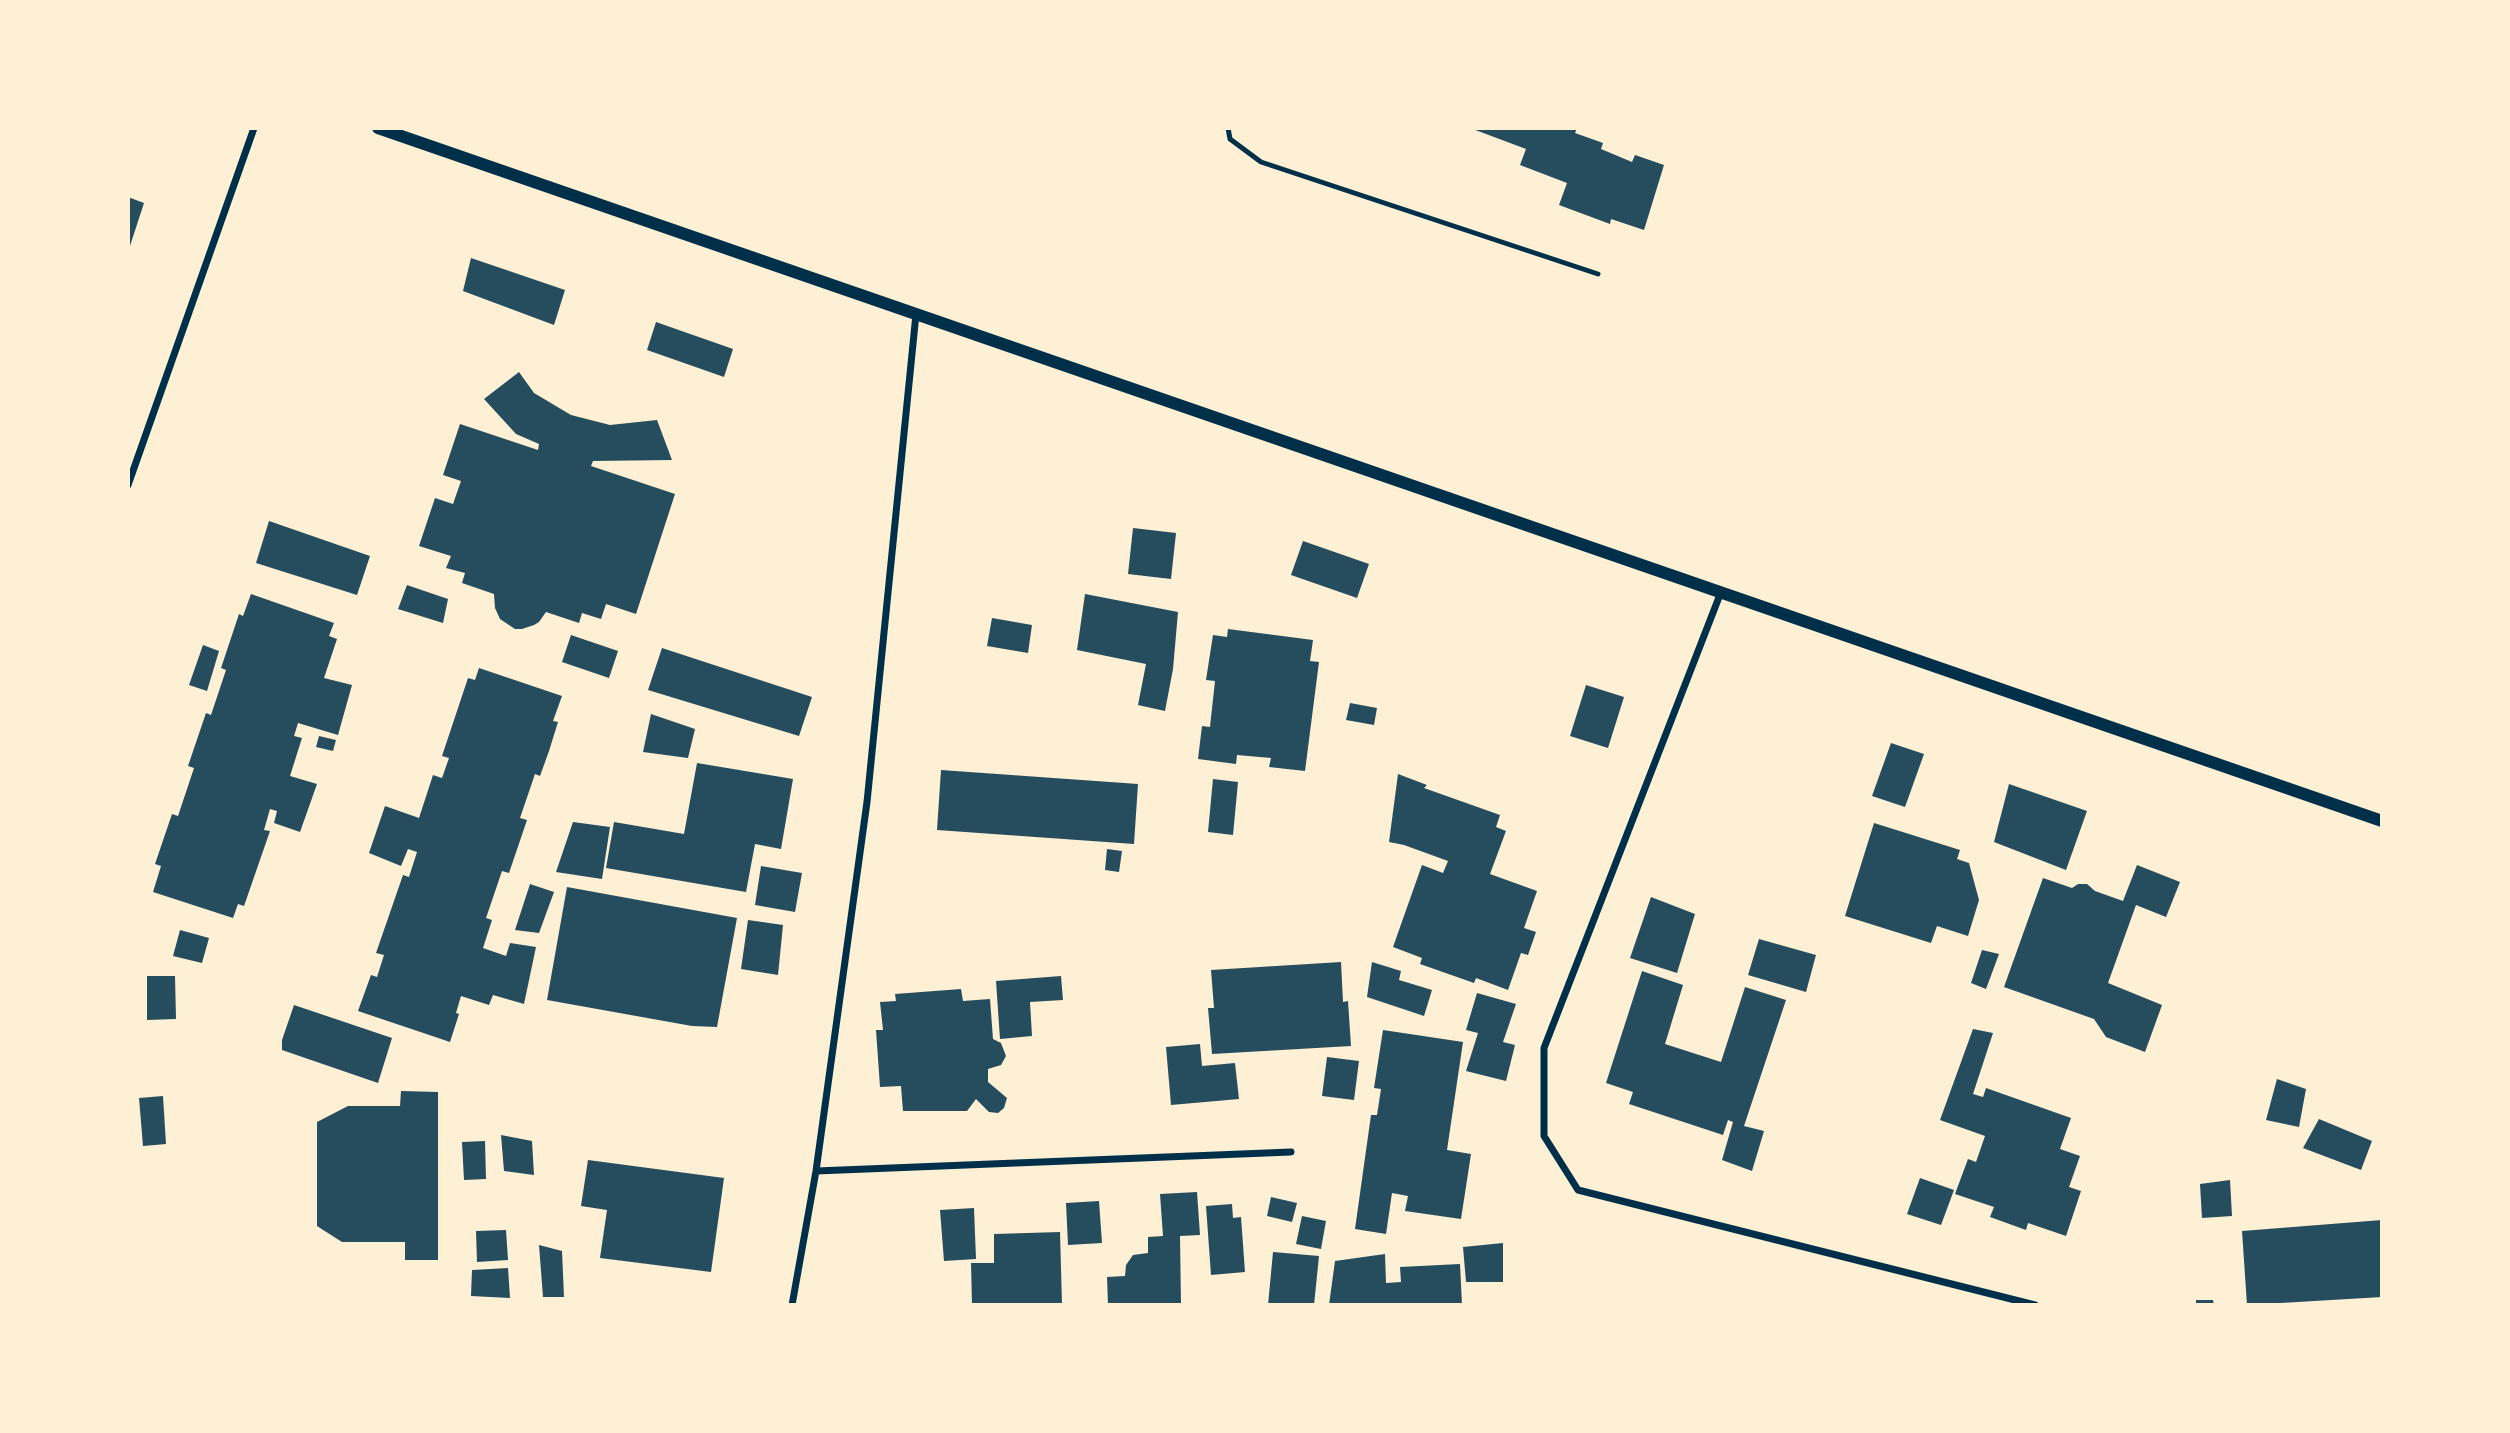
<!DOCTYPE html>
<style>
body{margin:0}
#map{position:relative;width:2510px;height:1433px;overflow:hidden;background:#fdf0d5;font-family:"Varela Round",sans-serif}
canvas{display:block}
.frame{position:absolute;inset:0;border:130px solid #fdf0d5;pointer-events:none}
</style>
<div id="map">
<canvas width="2510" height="1433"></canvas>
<div class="frame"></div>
</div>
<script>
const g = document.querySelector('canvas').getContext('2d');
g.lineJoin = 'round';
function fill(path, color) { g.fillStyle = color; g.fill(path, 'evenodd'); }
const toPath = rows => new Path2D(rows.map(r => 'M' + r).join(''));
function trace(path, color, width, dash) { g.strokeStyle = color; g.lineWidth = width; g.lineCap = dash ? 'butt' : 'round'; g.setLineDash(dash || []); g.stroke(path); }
fill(toPath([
 [1470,128,1577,128,1575,133,1603,143,1601,149,1632,162,1635,155,1664,165,1644,230,1611,219,1610,224,1559,205,1567,183,1520,165,1526,149],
 [128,197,144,203,128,252],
 [471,258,565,290,554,325,463,291],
 [656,322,733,349,724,377,647,350],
 [519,372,534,393,571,415,610,425,657,420,672,460,593,461,591,466,675,494,636,614,606,604,601,619,582,613,579,623,546,612,539,622,534,625,522,629,515,629,500,619,495,608,494,594,462,583,465,573,446,568,451,556,419,546,435,498,453,504,461,481,443,475,460,424,538,450,539,444,516,434,484,399],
 [269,521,370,556,357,595,256,563],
 [1133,528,1176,533,1171,579,1128,574],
 [1303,541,1369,564,1357,598,1291,575],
 [407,585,448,599,443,623,398,609],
 [251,594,334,623,329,636,337,639,324,678,352,685,338,735,298,723,294,736,302,738,290,776,317,784,300,832,274,823,277,811,270,809,264,830,270,831,244,906,238,904,233,918,153,892,161,866,155,864,172,814,178,816,194,768,188,766,206,713,211,715,226,670,221,668,239,614,243,616],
 [1085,594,1178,612,1173,669,1165,711,1138,705,1146,664,1077,650],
 [992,618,1032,625,1028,653,987,646],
 [1228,629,1313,640,1310,661,1319,662,1305,771,1269,767,1271,758,1237,755,1236,764,1198,759,1202,726,1210,727,1215,681,1206,680,1213,635,1227,637],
 [571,635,618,651,609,678,562,662],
 [203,645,219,651,207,691,189,685],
 [662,648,812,697,799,736,648,690],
 [479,668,562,696,553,721,558,722,549,751,540,776,535,774,520,818,527,820,509,873,502,871,486,918,492,920,483,948,506,956,510,943,536,947,524,1004,493,995,489,1005,461,996,456,1013,459,1014,450,1042,358,1011,371,975,377,977,384,955,376,953,403,875,409,877,417,852,408,849,401,866,369,853,385,806,419,818,433,775,442,778,449,758,442,756,468,678,475,680],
 [1586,685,1624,697,1608,748,1570,736],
 [1350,703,1377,708,1374,725,1346,720],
 [651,714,695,729,688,758,643,752],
 [319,736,336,740,333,751,316,747],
 [1891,743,1924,754,1905,807,1872,796],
 [697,763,793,779,781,849,755,844,746,892,606,868,614,822,684,834],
 [941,770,1138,784,1134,844,937,830],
 [1398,774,1427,785,1424,788,1500,815,1496,827,1506,831,1490,874,1537,891,1524,928,1536,932,1528,955,1521,953,1508,990,1476,978,1474,983,1420,964,1422,958,1393,947,1422,865,1443,873,1448,861,1404,845,1389,842],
 [1213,779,1238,782,1233,835,1208,832],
 [2009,784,2087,811,2066,870,1994,842],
 [573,822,610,827,602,879,556,872],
 [1874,823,1960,850,1957,859,1969,863,1979,900,1968,936,1937,926,1931,943,1845,916],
 [1107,849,1122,851,1119,872,1105,870],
 [2137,865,2180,882,2166,917,2136,905,2108,983,2162,1005,2145,1052,2106,1037,2094,1019,2004,987,2043,878,2072,888,2078,884,2087,884,2095,891,2123,901],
 [761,866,802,873,795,912,755,905],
 [530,884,554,892,539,933,515,930],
 [567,887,737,918,717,1027,692,1026,547,1000],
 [1651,897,1695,914,1677,973,1630,958],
 [748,920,783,925,778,975,741,969],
 [180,930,209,938,202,963,173,956],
 [1759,939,1816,955,1806,992,1748,975],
 [1982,950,1999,954,1986,989,1971,983],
 [1341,962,1343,1002,1348,1001,1351,1046,1212,1054,1208,1008,1214,1008,1211,970],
 [1372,962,1401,971,1399,980,1432,990,1424,1016,1367,997],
 [1642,971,1683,985,1665,1044,1721,1062,1745,987,1786,1000,1744,1126,1764,1131,1752,1171,1722,1160,1733,1122,1728,1120,1723,1135,1629,1104,1633,1092,1606,1083],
 [147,976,175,976,176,1019,147,1020],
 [1061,976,1063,1000,1030,1002,1032,1036,1000,1039,996,981],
 [961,989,963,1001,990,999,993,1039,1001,1043,1006,1056,1001,1065,988,1069,988,1082,1007,1098,1004,1108,998,1113,989,1112,976,1099,967,1111,903,1111,901,1086,880,1087,876,1030,883,1030,880,1002,896,1001,895,994],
 [1477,993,1516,1004,1503,1042,1515,1045,1506,1081,1466,1071,1478,1033,1466,1030],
 [294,1005,392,1038,378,1083,282,1050,282,1040],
 [1973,1029,1993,1033,1973,1094,1983,1097,1986,1088,2071,1118,2060,1149,2080,1156,2069,1187,2081,1191,2066,1236,2028,1223,2026,1230,1990,1217,1994,1207,1955,1194,1968,1159,1976,1162,1985,1136,1940,1120],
 [1383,1030,1463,1042,1447,1150,1471,1154,1461,1219,1405,1211,1408,1196,1392,1193,1386,1234,1355,1229,1371,1115,1377,1115,1381,1089,1374,1088],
 [1200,1044,1202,1066,1235,1063,1239,1099,1171,1105,1166,1047],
 [1327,1057,1359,1061,1354,1100,1322,1096],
 [2277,1079,2306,1089,2299,1127,2266,1120],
 [401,1091,438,1092,438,1260,405,1260,405,1242,342,1242,317,1226,317,1122,348,1106,400,1106],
 [163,1096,166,1144,143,1146,139,1098],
 [2319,1119,2372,1141,2361,1170,2303,1148],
 [501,1135,532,1141,534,1175,504,1171],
 [485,1141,486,1179,464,1180,462,1142],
 [588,1160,724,1178,711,1272,600,1258,607,1210,581,1206],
 [1920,1178,1954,1190,1941,1225,1907,1214],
 [2230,1180,2232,1216,2202,1218,2200,1184],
 [1197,1192,1200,1235,1180,1236,1181,1305,1108,1305,1107,1277,1125,1276,1126,1265,1133,1255,1148,1253,1148,1237,1163,1236,1160,1194],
 [1271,1197,1297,1203,1292,1222,1267,1216],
 [1099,1201,1102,1243,1068,1245,1066,1203],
 [1232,1204,1233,1218,1241,1217,1245,1272,1211,1275,1206,1206],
 [974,1208,976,1259,944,1261,940,1210],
 [1302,1216,1326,1221,1321,1249,1296,1244],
 [2382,1220,2382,1297,2247,1305,2242,1231],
 [506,1230,508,1260,477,1262,476,1231],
 [1060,1232,1062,1305,972,1305,971,1263,994,1263,994,1234],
 [1503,1243,1503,1282,1466,1282,1463,1247],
 [539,1245,562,1251,564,1297,543,1297],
 [1273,1252,1319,1256,1314,1305,1268,1305],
 [1385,1254,1386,1283,1401,1282,1400,1267,1460,1264,1462,1305,1329,1305,1335,1261],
 [508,1268,510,1298,471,1296,472,1270],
 [2196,1300,2213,1300,2214,1305,2196,1305]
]), '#264d5e');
trace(toPath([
 [1228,128,1230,139,1261,162,1598,274]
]), '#003049', 5);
trace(toPath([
 [128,485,254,128],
 [1721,592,1544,1048,1544,1136,1578,1190,2035,1305],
 [816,1171,1291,1152],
 [792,1305,816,1171,867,802,916,314]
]), '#003049', 7);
trace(toPath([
 [378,128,2382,821]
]), '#003049', 12);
</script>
